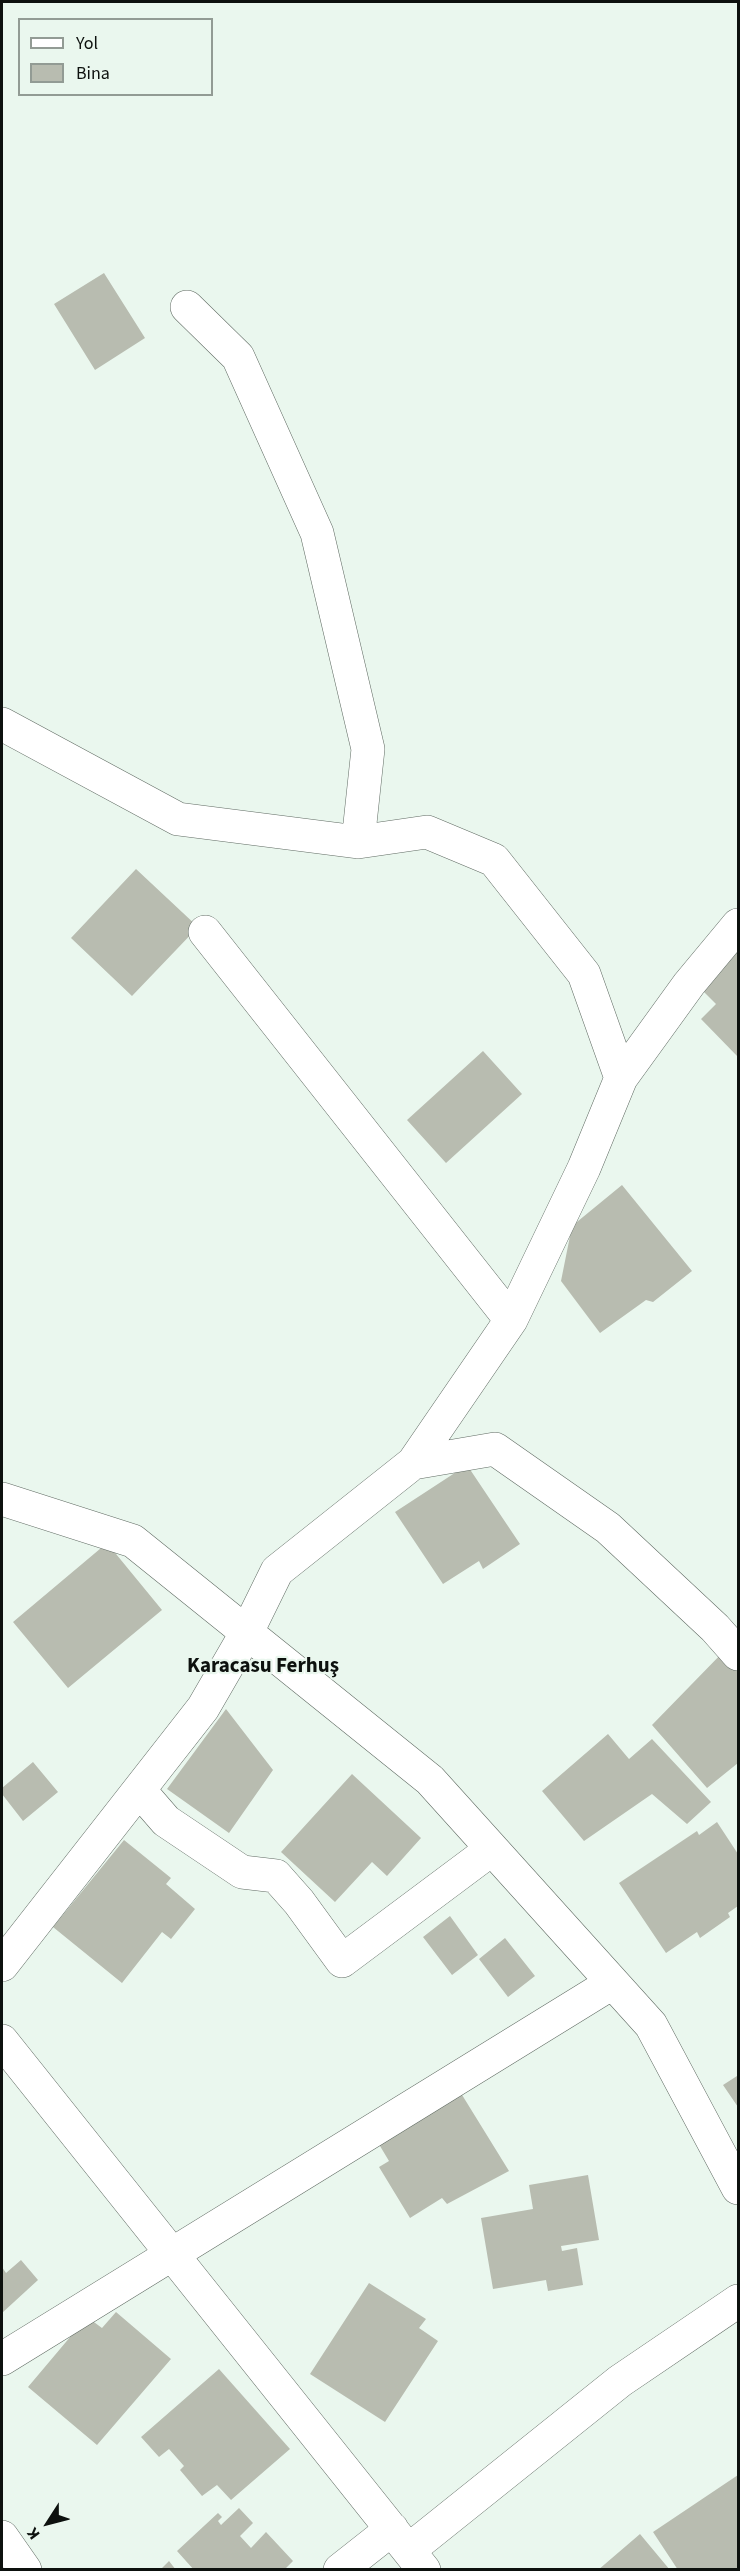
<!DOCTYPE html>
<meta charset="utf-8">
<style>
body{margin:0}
#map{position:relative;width:740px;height:2571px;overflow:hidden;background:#eaf7ee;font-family:"Source Sans 3",sans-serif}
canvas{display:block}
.frame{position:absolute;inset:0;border:3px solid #0d110e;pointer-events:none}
.legend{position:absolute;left:18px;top:18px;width:195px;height:78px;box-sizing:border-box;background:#eaf7ee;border:2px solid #929b94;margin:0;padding:8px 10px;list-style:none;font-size:18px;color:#0d110e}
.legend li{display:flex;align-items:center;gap:12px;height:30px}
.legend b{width:30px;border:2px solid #929b94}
.north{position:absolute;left:18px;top:2493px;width:60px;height:60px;-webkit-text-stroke:4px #eaf7ee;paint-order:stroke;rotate:234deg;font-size:16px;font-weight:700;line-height:24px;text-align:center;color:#0d110e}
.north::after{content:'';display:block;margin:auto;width:21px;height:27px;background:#0d110e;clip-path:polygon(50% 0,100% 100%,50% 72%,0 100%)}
</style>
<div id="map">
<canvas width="740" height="2571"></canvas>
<div class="frame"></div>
<ul class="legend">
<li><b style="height:8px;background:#fff"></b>Yol</li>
<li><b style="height:16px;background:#b8bcb0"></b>Bina</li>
</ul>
<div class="north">K</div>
</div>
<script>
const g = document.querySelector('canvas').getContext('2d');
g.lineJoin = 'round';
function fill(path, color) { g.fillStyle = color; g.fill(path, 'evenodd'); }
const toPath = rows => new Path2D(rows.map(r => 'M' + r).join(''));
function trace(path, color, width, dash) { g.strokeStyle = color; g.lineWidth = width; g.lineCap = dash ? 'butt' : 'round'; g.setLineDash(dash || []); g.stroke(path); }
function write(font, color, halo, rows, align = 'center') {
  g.font = font + ' "Source Sans 3",sans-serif'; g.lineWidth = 4.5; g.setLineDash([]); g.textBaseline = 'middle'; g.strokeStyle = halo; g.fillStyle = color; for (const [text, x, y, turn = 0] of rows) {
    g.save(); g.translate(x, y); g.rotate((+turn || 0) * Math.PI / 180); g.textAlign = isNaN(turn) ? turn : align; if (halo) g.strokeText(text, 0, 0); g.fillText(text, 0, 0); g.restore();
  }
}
fill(toPath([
 [104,273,145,338,95,370,54,304],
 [136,869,198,927,132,996,71,938],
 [738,944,738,1057,701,1019,716,1004,697,985],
 [483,1051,522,1094,446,1163,407,1120],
 [622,1185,692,1271,653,1302,646,1300,600,1333,561,1281,572,1226],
 [467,1465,520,1544,483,1569,479,1561,443,1584,395,1512],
 [107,1543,162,1610,68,1688,13,1622],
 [727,1648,738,1661,738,1763,707,1788,652,1725],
 [226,1709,273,1770,229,1833,167,1789],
 [608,1734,629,1759,652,1739,711,1802,687,1824,652,1794,584,1841,542,1791],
 [33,1762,58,1792,23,1821,2,1794,2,1788],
 [352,1774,421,1838,387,1876,372,1862,335,1902,281,1852],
 [717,1822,738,1854,738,1906,728,1913,730,1917,700,1938,697,1932,666,1953,619,1883,697,1831,699,1835],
 [124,1840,171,1878,166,1884,195,1909,171,1939,162,1932,122,1983,53,1927],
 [450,1916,478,1955,452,1975,423,1937],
 [505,1938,535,1976,508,1997,479,1959],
 [737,2076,738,2077,738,2107,723,2085],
 [459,2090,509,2171,447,2204,442,2198,410,2218,379,2167,389,2161,377,2141],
 [588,2175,599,2240,561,2246,562,2251,577,2248,583,2285,548,2291,546,2280,493,2289,481,2218,533,2209,529,2185],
 [21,2260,38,2280,2,2313,2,2267,6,2273],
 [369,2283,426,2319,419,2328,438,2341,385,2422,310,2374],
 [116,2312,171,2359,97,2445,28,2387,87,2317,102,2328],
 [219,2369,290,2449,231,2500,217,2485,202,2496,180,2470,184,2466,169,2449,159,2457,141,2437],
 [738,2475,738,2570,678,2570,653,2532],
 [239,2508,253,2523,240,2536,251,2548,266,2532,293,2561,284,2570,194,2570,177,2551,218,2513,222,2517,218,2521,221,2525],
 [640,2534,670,2570,598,2570],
 [169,2561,176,2570,160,2570]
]), '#b8bcb0');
const minor = toPath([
 [187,307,238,357,317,533,368,749,358,842],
 [2,724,178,819,358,842,427,832,494,860,584,974,621,1078],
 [205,932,511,1320],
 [413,1463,511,1320,584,1168,621,1078,689,984,738,925],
 [2,1499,133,1541,430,1780,651,2025,738,2188],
 [140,1791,166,1821,242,1872,276,1876,299,1902,342,1961,492,1849],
 [2,1965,203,1708,247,1632,277,1571,413,1463,495,1449,608,1528,715,1628,738,1654],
 [2,2041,424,2570],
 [2,2359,612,1983],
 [2,2537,25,2570],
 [409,2550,620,2381,738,2301],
 [340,2570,392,2529]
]);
trace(minor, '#606b63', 34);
trace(minor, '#fff', 33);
write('bold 21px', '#0d110e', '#eaf7ee', [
 ["Karacasu Ferhuş",263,1667]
]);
</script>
